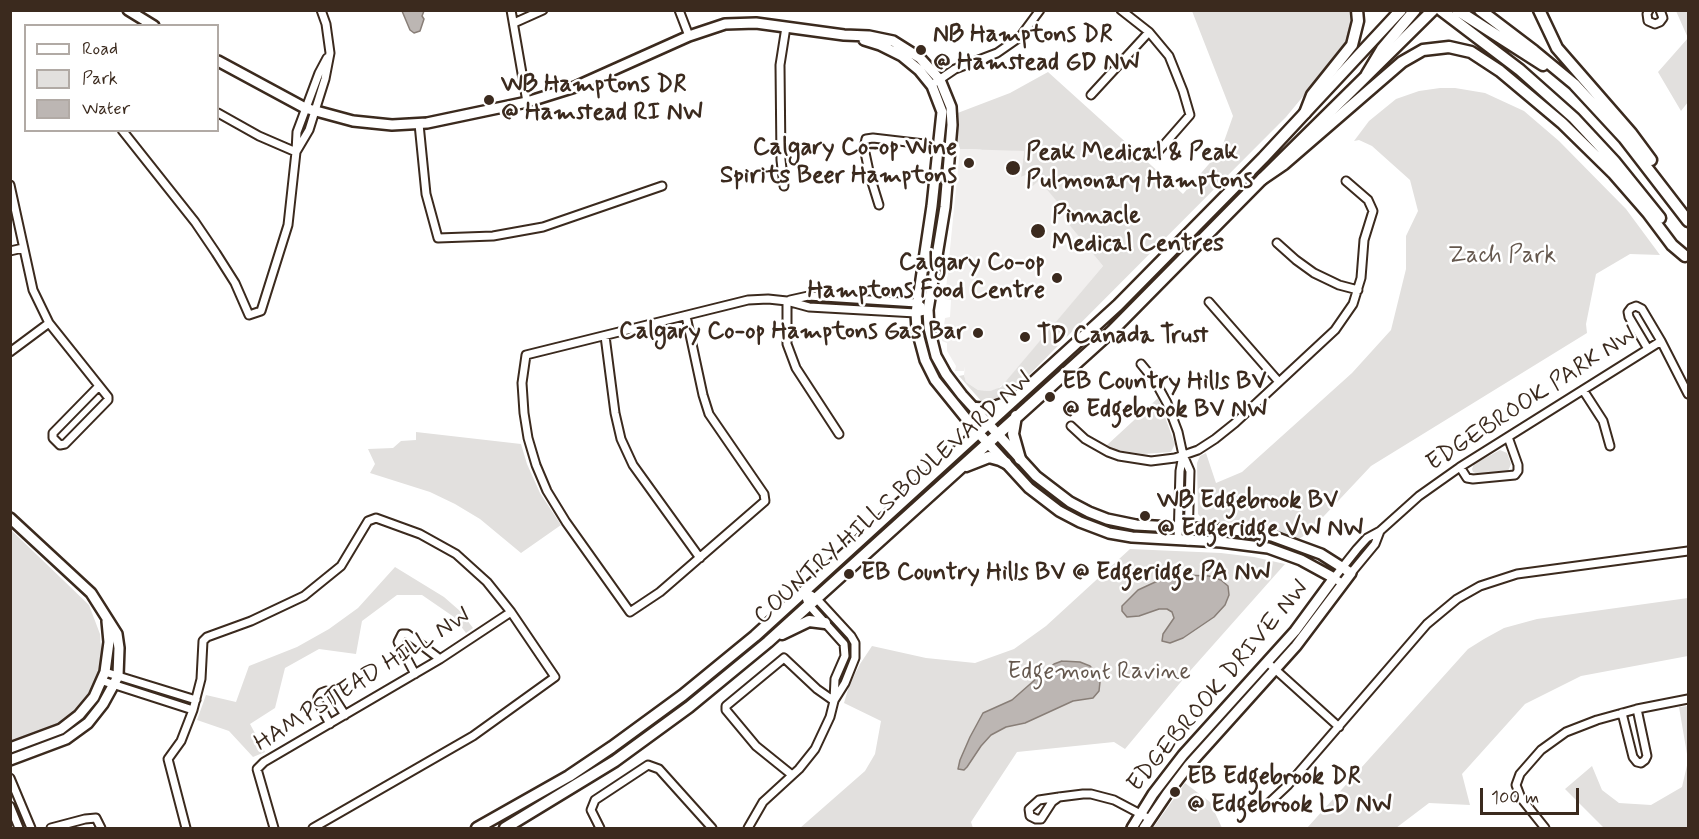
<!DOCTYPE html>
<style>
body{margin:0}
#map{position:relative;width:1699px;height:839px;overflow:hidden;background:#fff;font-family:Mynerve,sans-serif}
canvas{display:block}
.frame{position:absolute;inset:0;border:12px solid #3b2a1e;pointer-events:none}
.legend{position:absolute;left:24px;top:24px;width:195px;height:108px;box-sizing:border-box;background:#fff;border:2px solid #b1aaa5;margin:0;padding:8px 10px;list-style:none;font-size:18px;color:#3b2a1e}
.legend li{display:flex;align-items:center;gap:12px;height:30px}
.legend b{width:30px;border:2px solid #b1aaa5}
.scale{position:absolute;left:1480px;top:788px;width:99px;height:27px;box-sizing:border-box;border:3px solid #3b2a1e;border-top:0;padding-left:8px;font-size:18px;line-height:21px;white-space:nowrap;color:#3b2a1e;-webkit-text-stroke:4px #fff;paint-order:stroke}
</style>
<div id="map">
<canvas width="1699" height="839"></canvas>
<div class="frame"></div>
<ul class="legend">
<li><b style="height:8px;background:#fff"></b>Road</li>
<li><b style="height:16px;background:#e2e0de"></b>Park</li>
<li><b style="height:16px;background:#bcb6b3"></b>Water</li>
</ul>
<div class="scale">100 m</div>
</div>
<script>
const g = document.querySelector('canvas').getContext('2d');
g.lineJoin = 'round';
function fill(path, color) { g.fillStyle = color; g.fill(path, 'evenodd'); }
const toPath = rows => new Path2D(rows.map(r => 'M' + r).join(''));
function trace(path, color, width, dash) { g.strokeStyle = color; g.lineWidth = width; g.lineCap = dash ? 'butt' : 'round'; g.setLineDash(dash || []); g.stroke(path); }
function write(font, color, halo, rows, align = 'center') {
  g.font = font + ' Mynerve,sans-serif'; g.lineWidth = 5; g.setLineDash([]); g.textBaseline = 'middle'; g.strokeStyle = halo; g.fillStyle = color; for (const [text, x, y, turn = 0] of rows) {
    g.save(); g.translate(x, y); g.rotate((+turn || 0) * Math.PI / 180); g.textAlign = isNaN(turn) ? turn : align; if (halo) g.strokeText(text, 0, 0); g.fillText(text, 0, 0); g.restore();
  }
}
fill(toPath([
 [985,148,1024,151,1021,177,1026,175,1031,180,1028,185,1033,186,1039,179,1071,218,1066,221,1103,266,1006,382,997,389,990,391,978,390,966,382,964,375,965,366,964,371,955,371,956,366,947,351,947,343,942,341,945,318,950,317,951,300,945,299,960,149,980,150]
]), '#f1efee');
fill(toPath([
 [1192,11,1353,11,1352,24,1348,38,1339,53,1286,117,1010,394,990,405,983,403,959,376,964,375,966,382,978,390,990,391,1001,387,1103,266,1066,221,1070,217,1039,180,1033,186,1027,185,1031,180,1026,175,1021,177,1024,151,960,149,956,135,955,114,1010,93,1048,72,1183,194,1221,150,1233,116],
 [1676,11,1688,11,1688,102,1681,111,1658,72,1688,38],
 [1440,88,1455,88,1485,93,1524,111,1559,141,1626,209,1660,255,1630,254,1596,274,1586,324,1587,333,1371,466,1308,533,1299,539,1263,527,1206,523,1198,514,1197,463,1200,456,1206,453,1216,483,1242,472,1352,373,1391,330,1406,269,1406,236,1418,211,1410,180,1372,146,1359,140,1354,141,1369,121,1396,99,1419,91],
 [1158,398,1175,444,1171,452,1143,454,1117,450,1106,446],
 [416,432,521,444,527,464,540,493,561,525,521,553,480,519,455,504,430,492,370,473,375,464,368,449,393,448,401,441,416,440],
 [1500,450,1507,453,1511,464,1508,471,1478,474,1473,472,1472,469,1474,464],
 [10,529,89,605,100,634,102,660,98,682,84,702,68,718,68,719,54,727,10,744],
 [1130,549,1221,553,1254,557,1285,564,1190,671,1125,749,1114,742,1017,752,971,822,973,828,800,828,865,771,875,754,881,721,844,703,849,686,860,664,872,646,926,658,975,663,1014,649,1046,626],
 [395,567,444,597,460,611,473,628,466,633,454,617,422,595,397,595,362,621,356,654,319,649,285,668,275,708,250,724,265,752,253,757,229,731,197,720,206,695,236,702,249,666,297,647,329,629,358,608],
 [1688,598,1688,656,1581,676,1525,704,1462,774,1470,805,1429,803,1396,828,1307,828,1468,649,1484,639,1504,628,1537,619],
 [1688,706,1688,760,1679,707],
 [1688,761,1688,828,1604,828,1565,789,1592,766,1602,790,1619,803,1651,805,1682,787],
 [1185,783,1210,802,1222,828,1153,828]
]), '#e2e0de');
const water = toPath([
 [402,11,424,11,422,16,424,19,420,31,414,33,410,30,402,11],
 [1184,575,1209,576,1221,580,1228,586,1229,595,1225,605,1214,617,1183,638,1170,643,1162,641,1163,634,1174,618,1172,612,1167,609,1159,609,1139,616,1127,617,1122,611,1122,606,1138,590,1164,578,1184,575],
 [1062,661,1080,662,1090,666,1097,674,1100,682,1099,691,1093,698,1073,701,1025,723,1006,727,991,735,981,746,967,767,964,770,958,769,960,760,970,737,983,713,1012,700,1037,678,1054,664,1062,661]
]);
fill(water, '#bcb6b3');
trace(water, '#887e77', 1.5);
const minor = toPath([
 [511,10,527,102],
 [679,10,689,36],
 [1121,10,1149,32,1169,56,1183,91,1190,115,1155,155],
 [1649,10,1647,14,1648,21,1655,24,1660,22,1663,18,1660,10],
 [514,23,543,10],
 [936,82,955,69,997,53,1020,37,1040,10],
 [1091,95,1149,32],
 [419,124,426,194,438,238,493,236,543,227,662,186],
 [122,130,195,222,216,253,235,283,249,315,261,311,288,225,296,152,259,136,218,113],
 [296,152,309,130,325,79,330,53,326,24,321,10],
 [296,152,297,132,319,73,327,58],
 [10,185,33,290,49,323,108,397,108,400,65,444,60,445,53,438,53,433,99,386],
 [784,186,781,160,780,65,786,27],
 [879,205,870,176,864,148,866,139,873,138,950,147],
 [1277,243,1296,260,1314,273,1339,285,1358,290],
 [10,251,23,248],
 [790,300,808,296,917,303,921,306],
 [787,301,787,344,796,368,839,434],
 [1209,302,1279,382],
 [686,316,703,395,709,414,764,494,765,501,660,592,630,612,566,522,547,491,536,465,528,438,524,413,522,383,526,355,748,300,768,299,787,301,809,307,916,313,928,310],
 [605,336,615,413,621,439,633,465,700,558],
 [1648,349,1629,317,1628,312,1631,308,1636,306,1642,309,1661,341],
 [10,352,49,323],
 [1141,364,1155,381,1167,403,1178,432,1183,455,1190,471,1188,541],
 [1583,390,1603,421,1610,446],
 [1071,426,1085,439,1108,452,1119,456,1151,461,1175,458,1198,450,1215,439,1235,423,1335,330,1353,304,1361,278,1364,240,1373,211,1368,200,1346,181],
 [1460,467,1467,478,1473,479,1515,475,1518,471,1518,465,1508,437],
 [1178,540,1180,471,1183,455],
 [1351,573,1375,544,1380,531],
 [1343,584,1334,578,1357,549,1367,538,1380,531,1419,496,1460,467,1661,341,1688,394],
 [804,591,816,598,851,636,855,643,855,658,845,683,835,699],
 [1267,662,1339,727],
 [105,672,196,700],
 [415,674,398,642,402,634,407,634,440,659],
 [103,681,193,710],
 [1622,713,1633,757,1637,762,1641,763,1645,760,1647,756,1637,709],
 [330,724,318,702,318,697,321,693,326,691,331,693,345,715],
 [792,775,756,746,726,710,726,706,784,658,817,689,834,701],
 [10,778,31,828],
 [1059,797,1052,802,1041,819,1036,819,1030,816,1029,809,1039,800,1059,797,1083,794,1091,794,1114,800,1150,819],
 [1270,802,1288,785,1427,624,1457,599,1480,586,1517,574,1688,551],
 [10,806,19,828],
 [51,828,85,819,96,818,101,828],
 [186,828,168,759,181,741,193,710,201,679,203,641,207,637,251,621,304,596,341,566,368,521,376,518,420,534,456,554,487,582,511,612,555,677,473,736,313,828],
 [274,828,257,769,264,762,440,659,511,612],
 [600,828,591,810,595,800,648,765,659,769,712,828],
 [748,828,763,802,799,769,815,749,830,717,834,701,835,679,845,656,844,644,808,604,804,591],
 [1545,828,1521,798,1516,785,1520,774,1541,750,1566,732,1597,720,1637,709,1688,699]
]);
const tertiary = toPath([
 [128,10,154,26],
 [864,40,880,45,902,56,919,70,932,86,942,112,932,206,916,313,917,330,925,360,935,380,973,427,1029,488,1059,511,1080,522,1109,533,1132,537,1221,542,1268,548,1301,560,1334,578,1295,631,1183,755,1153,794,1132,828],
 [218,61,305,108,353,121,392,125,427,123,527,102,575,87,689,36,725,24,756,23,844,35,869,36,893,41,920,58,940,80,951,107,952,125,945,207,928,310,929,328,936,356,946,374,962,395,1036,476,1070,502,1089,512,1107,519,1136,525,1247,531,1272,536,1321,554,1351,573,1296,646,1189,765,1167,794,1144,828],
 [10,518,91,593,117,634,119,648,118,676,114,684,103,704,88,723,66,739,10,760],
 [10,748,61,729,79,715,94,697,105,672,109,642,107,621]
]);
const secondary = toPath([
 [976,408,988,409,1011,401],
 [1016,416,1013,434,1020,459],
 [966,466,989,457,1000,460,1006,463],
 [782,634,809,621,825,623],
 [477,828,569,776,612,747,683,695,755,636,1118,305,1263,158,1401,10],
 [505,828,615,761,689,707,768,642,1112,331,1262,179,1433,10]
]);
const primary = toPath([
 [1441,10,1520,70,1574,118,1614,161,1660,218],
 [1457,10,1543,65],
 [1480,10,1534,51,1574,84,1624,138,1688,221],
 [1539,10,1557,48,1631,133,1651,160],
 [1367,74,1382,49,1415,10],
 [1305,113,1312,95,1352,45,1358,21,1357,10],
 [1262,179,1284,164,1402,62,1423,50,1449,47,1471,52,1500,71,1562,123,1614,174,1648,213,1672,245,1685,256]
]);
trace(minor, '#3b2a1e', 11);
trace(tertiary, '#3b2a1e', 14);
trace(secondary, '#3b2a1e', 15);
trace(primary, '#3b2a1e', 15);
trace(minor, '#fff', 7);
trace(tertiary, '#fff', 9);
trace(secondary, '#fff', 10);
trace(primary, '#fff', 10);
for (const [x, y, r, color] of [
 [921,50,6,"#3b2a1e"],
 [489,100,6,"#3b2a1e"],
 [969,163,6,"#3b2a1e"],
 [1013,168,8,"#3b2a1e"],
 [1038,231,8,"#3b2a1e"],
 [1057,278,6,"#3b2a1e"],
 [978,333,6,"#3b2a1e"],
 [1025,337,6,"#3b2a1e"],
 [1050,397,6,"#3b2a1e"],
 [1145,516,6,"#3b2a1e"],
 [849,574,6,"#3b2a1e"],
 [1175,792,6,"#3b2a1e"]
]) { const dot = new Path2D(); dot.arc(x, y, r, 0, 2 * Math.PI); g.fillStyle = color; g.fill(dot); trace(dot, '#fff', 2); }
write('bold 24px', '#3b2a1e', '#fff', [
 ["NB Hamptons DR",933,36],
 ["@ Hamstead GD NW",933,64],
 ["WB Hamptons DR",501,86],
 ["@ Hamstead RI NW",501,114],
 ["Calgary Co-op Wine",957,149,"right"],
 ["Spirits Beer Hamptons",957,177,"right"],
 ["Peak Medical & Peak",1026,154],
 ["Pulmonary Hamptons",1026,182],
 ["Pinnacle",1052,217],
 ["Medical Centres",1052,245],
 ["Calgary Co-op",1045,264,"right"],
 ["Hamptons Food Centre",1045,292,"right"],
 ["Calgary Co-op Hamptons Gas Bar",966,333,"right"],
 ["TD Canada Trust",1037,337],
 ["EB Country Hills BV",1062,383],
 ["@ Edgebrook BV NW",1062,411],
 ["WB Edgebrook BV",1157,502],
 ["@ Edgeridge VW NW",1157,530],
 ["EB Country Hills BV @ Edgeridge PA NW",861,574],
 ["EB Edgebrook DR",1187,778],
 ["@ Edgebrook LD NW",1187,806]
], 'left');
write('24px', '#65584e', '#fff', [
 ["Zach Park",1502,257],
 ["Edgemont Ravine",1099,673]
]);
write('24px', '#3b2a1e', '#fff', [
 ["EDGEBROOK PARK NW",1532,400,-33],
 ["COUNTRY HILLS BOULEVARD NW",894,499,-42],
 ["HAMPSTEAD HILL NW",363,681,-32],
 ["EDGEBROOK DRIVE NW",1219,687,-50]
]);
</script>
